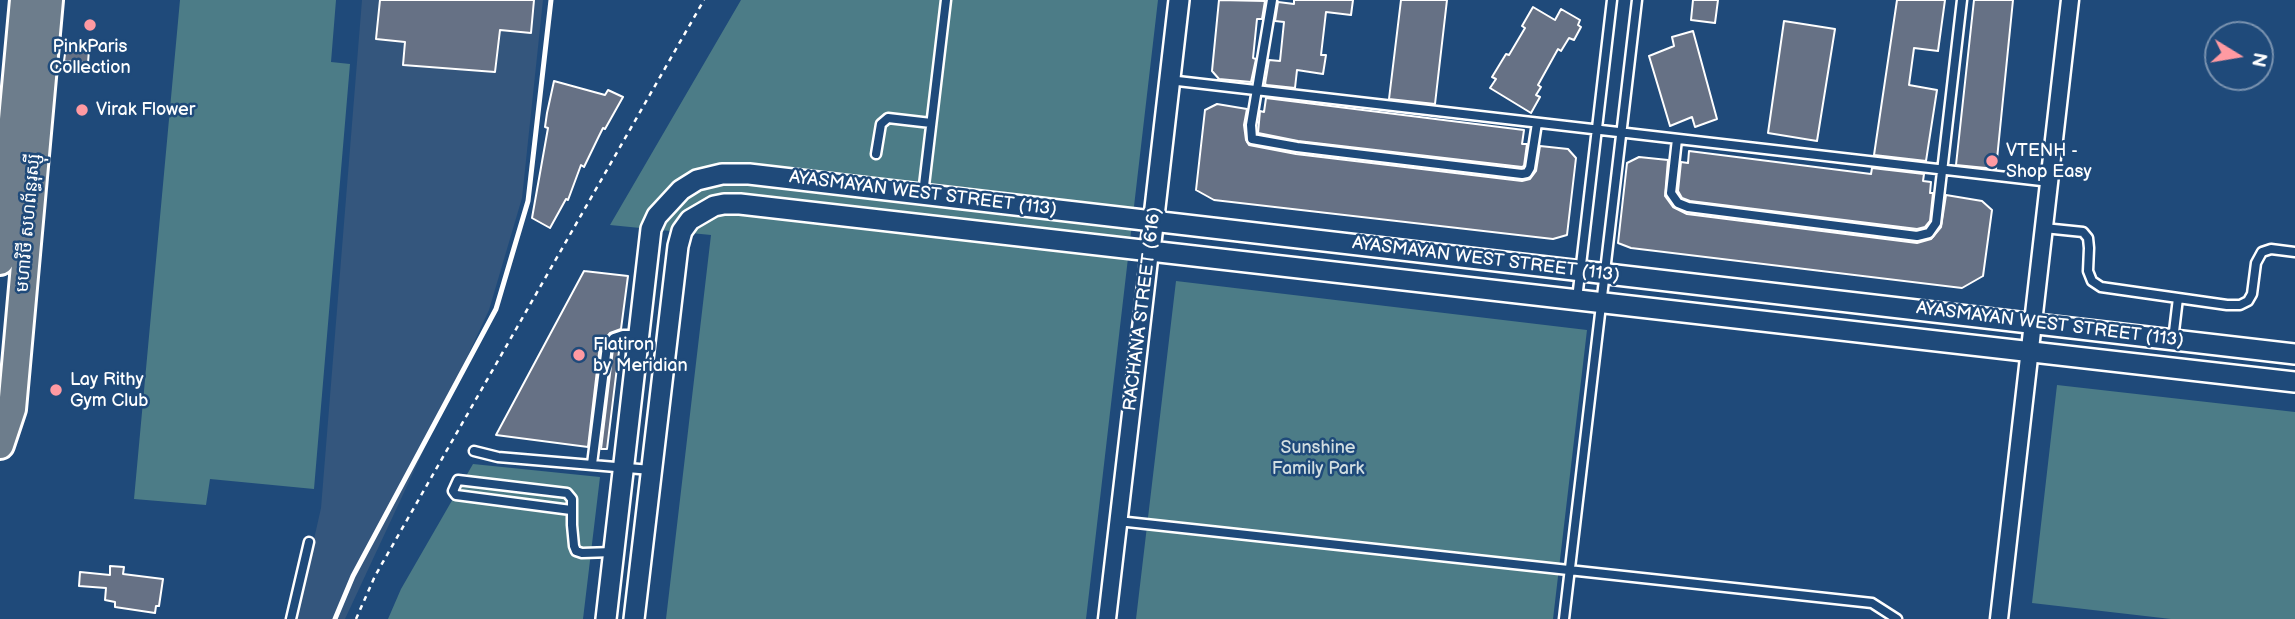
<!DOCTYPE html>
<meta charset="utf-8">
<style>
body{margin:0}
#map{position:relative;width:2295px;height:619px;overflow:hidden;background:#1f4a7a;font-family:"Balsamiq Sans",sans-serif}
canvas{display:block}
.north{position:absolute;left:2204px;top:21px;width:70px;height:70px;box-sizing:border-box;background:#1f4a7a;border:2px solid #7992af;border-radius:50%;rotate:101deg;font-size:19px;font-weight:700;line-height:28px;text-align:center;color:#fff}
.north::after{content:'';display:block;margin:auto;width:24px;height:32px;background:#ff9aa2;clip-path:polygon(50% 0,100% 100%,50% 72%,0 100%)}
</style>
<div id="map">
<canvas width="2295" height="619"></canvas>
<div class="north">N</div>
</div>
<script>
const g = document.querySelector('canvas').getContext('2d');
g.lineJoin = 'round';
function fill(path, color) { g.fillStyle = color; g.fill(path, 'evenodd'); }
const toPath = rows => new Path2D(rows.map(r => 'M' + r).join(''));
function trace(path, color, width, dash) { g.strokeStyle = color; g.lineWidth = width; g.lineCap = dash ? 'butt' : 'round'; g.setLineDash(dash || []); g.stroke(path); }
function write(font, color, halo, rows, align = 'center') {
  g.font = font + ' "Balsamiq Sans","Noto Sans Khmer",sans-serif'; g.lineWidth = 5; g.setLineDash([]); g.textBaseline = 'middle'; g.strokeStyle = halo; g.fillStyle = color; for (const [text, x, y, turn = 0] of rows) {
    g.save(); g.translate(x, y); g.rotate((+turn || 0) * Math.PI / 180); g.textAlign = isNaN(turn) ? turn : align; if (halo) g.strokeText(text, 0, 0); g.fillText(text, 0, 0); g.restore();
  }
}
fill(toPath([
 [362,0,543,0,522,198,489,310,345,619,296,619,321,508]
]), '#34567d');
fill(toPath([
 [180,0,336,0,331,62,350,64,314,489,210,479,206,505,134,499],
 [741,0,1158,0,1086,619,666,619,711,235,610,225],
 [1176,281,1587,330,1553,619,1136,619],
 [2057,385,2295,412,2295,619,2171,619,2032,603],
 [473,464,600,477,583,619,388,619,401,589]
]), '#4c7c87');
const building = toPath([
 [380,0,534,0,531,33,500,30,495,72,403,65,405,42,376,39,380,0],
 [1219,0,1265,1,1262,19,1257,19,1253,58,1256,59,1251,82,1219,79,1212,71,1219,0],
 [1294,0,1353,0,1351,15,1326,12,1321,55,1326,55,1323,74,1297,70,1295,88,1267,85,1265,84,1269,60,1280,61,1284,22,1275,21,1278,2,1294,4,1294,0],
 [1401,0,1447,0,1435,104,1389,99,1401,0],
 [1693,0,1718,0,1715,23,1691,20,1693,0],
 [1897,0,1945,0,1938,51,1914,48,1909,85,1937,90,1926,161,1874,155,1897,0],
 [1974,0,2013,0,1996,169,1956,165,1974,0],
 [1533,7,1555,20,1561,9,1580,20,1578,25,1581,27,1574,40,1569,38,1561,51,1558,49,1538,85,1541,87,1536,95,1540,97,1531,113,1490,88,1496,79,1492,77,1506,54,1509,55,1525,28,1522,26,1533,7],
 [1784,21,1835,29,1817,141,1768,133,1784,21],
 [1693,31,1717,119,1695,127,1692,117,1670,126,1649,56,1674,46,1672,37,1693,31],
 [66,47,89,50,88,63,64,61,66,47],
 [554,81,605,95,608,90,623,97,605,129,603,128,599,136,584,167,581,165,568,200,566,199,550,228,532,218,548,128,545,127,547,113,554,81],
 [1266,98,1524,130,1522,144,1527,144,1524,166,1522,167,1298,141,1258,133,1260,111,1264,112,1266,98],
 [1217,104,1247,109,1244,125,1246,140,1249,145,1296,154,1522,181,1530,179,1536,171,1540,146,1568,149,1576,158,1567,235,1553,239,1214,200,1196,190,1205,110,1217,104],
 [1689,151,1871,174,1872,168,1924,174,1923,181,1931,182,1930,193,1933,193,1930,221,1925,227,1917,229,1690,201,1682,198,1678,191,1681,162,1688,163,1689,151],
 [1639,157,1668,160,1665,196,1673,207,1687,214,1917,243,1931,239,1941,227,1946,195,1982,201,1992,210,1983,276,1962,288,1631,248,1618,243,1627,163,1639,157],
 [584,271,628,276,621,329,610,333,600,345,588,447,496,435,584,271],
 [620,343,607,449,601,449,613,349,620,343],
 [110,566,124,567,123,574,163,579,159,606,156,606,155,613,115,607,115,602,105,600,106,588,79,586,80,572,110,575,110,566]
]);
fill(building, '#667185');
trace(building, '#fff', 2);
const service = toPath([
 [1272,0,1251,125,1252,139,1297,147,1522,174,1527,173,1530,168,1537,123],
 [1169,80,2050,182],
 [1677,139,1671,193,1678,203,1688,207,1917,236,1929,233,1936,223,1962,0],
 [876,154,881,124,888,118,931,123],
 [923,194,946,0],
 [2044,228,2083,232,2088,238,2089,248,2088,271,2092,281,2101,287,2227,305,2240,305,2248,301,2252,294,2256,263,2262,252,2271,249,2295,252],
 [1577,299,1612,0],
 [2173,340,2178,298],
 [474,451,498,457,651,470],
 [592,464,607,346,614,338,623,335,638,335],
 [571,510,456,495,453,491,458,480,567,493,572,499,572,525,574,546,576,551,582,553,613,552],
 [1118,521,1872,603,1897,619],
 [291,619,309,542],
 [1564,619,1637,0]
]);
const minor = toPath([
 [1107,619,1150,251],
 [1999,619,2070,0]
]);
const tertiary = toPath([
 [1150,251,1179,0],
 [606,619,651,229,657,216,681,190,697,180,722,174,749,174,2295,354],
 [634,619,678,246,682,231,690,220,714,206,724,204,740,204,2295,382]
]);
const trunk = toPath([
 [0,261,24,0],
 [0,445,12,409,49,0]
]);
trace(service, '#fff', 13);
trace(minor, '#fff', 21);
trace(tertiary, '#fff', 24);
trace(trunk, '#fff', 32);
trace(toPath([
 [356,619,375,576,704,0]
]), '#fff', 2.5, [5, 5]);
trace(service, '#1f4a7a', 8);
trace(minor, '#1f4a7a', 16);
trace(tertiary, '#1f4a7a', 19);
trace(trunk, '#6d7d8c', 26);
trace(toPath([
 [335,619,353,576,496,309,528,201,551,0]
]), '#fff', 5);
for (const [x, y, r, color] of [
 [90,25,7,"#ff9aa2"],
 [82,110,7,"#ff9aa2"],
 [1992,161,7,"#ff9aa2"],
 [579,355,7,"#ff9aa2"],
 [56,390,7,"#ff9aa2"]
]) { const dot = new Path2D(); dot.arc(x, y, r, 0, 2 * Math.PI); g.fillStyle = color; g.fill(dot); trace(dot, '#1f4a7a', 2.5); }
write('18px', '#fff', '#1f4a7a', [
 ["PinkParis",90,47,"center"],
 ["Collection",90,68,"center"],
 ["Virak Flower",96,110],
 ["VTENH -",2006,151],
 ["Shop Easy",2006,172],
 ["Flatiron",593,345],
 ["by Meridian",593,366],
 ["Lay Rithy",70,380],
 ["Gym Club",70,401]
], 'left');
write('18px', '#fff', '#1f4a7a', [
 ["AYASMAYAN WEST STREET (113)",923,194,7],
 ["មហាវិថី សហព័ន្ធរុស្ស៊ី",29,223,-85],
 ["AYASMAYAN WEST STREET (113)",1486,260,7],
 ["RACHANA STREET (616)",1143,309,-83],
 ["AYASMAYAN WEST STREET (113)",2050,325,7]
]);
write('18px', '#d2dee1', '#1f4a7a', [
 ["Sunshine",1318,448],
 ["Family Park",1318,469]
]);
</script>
